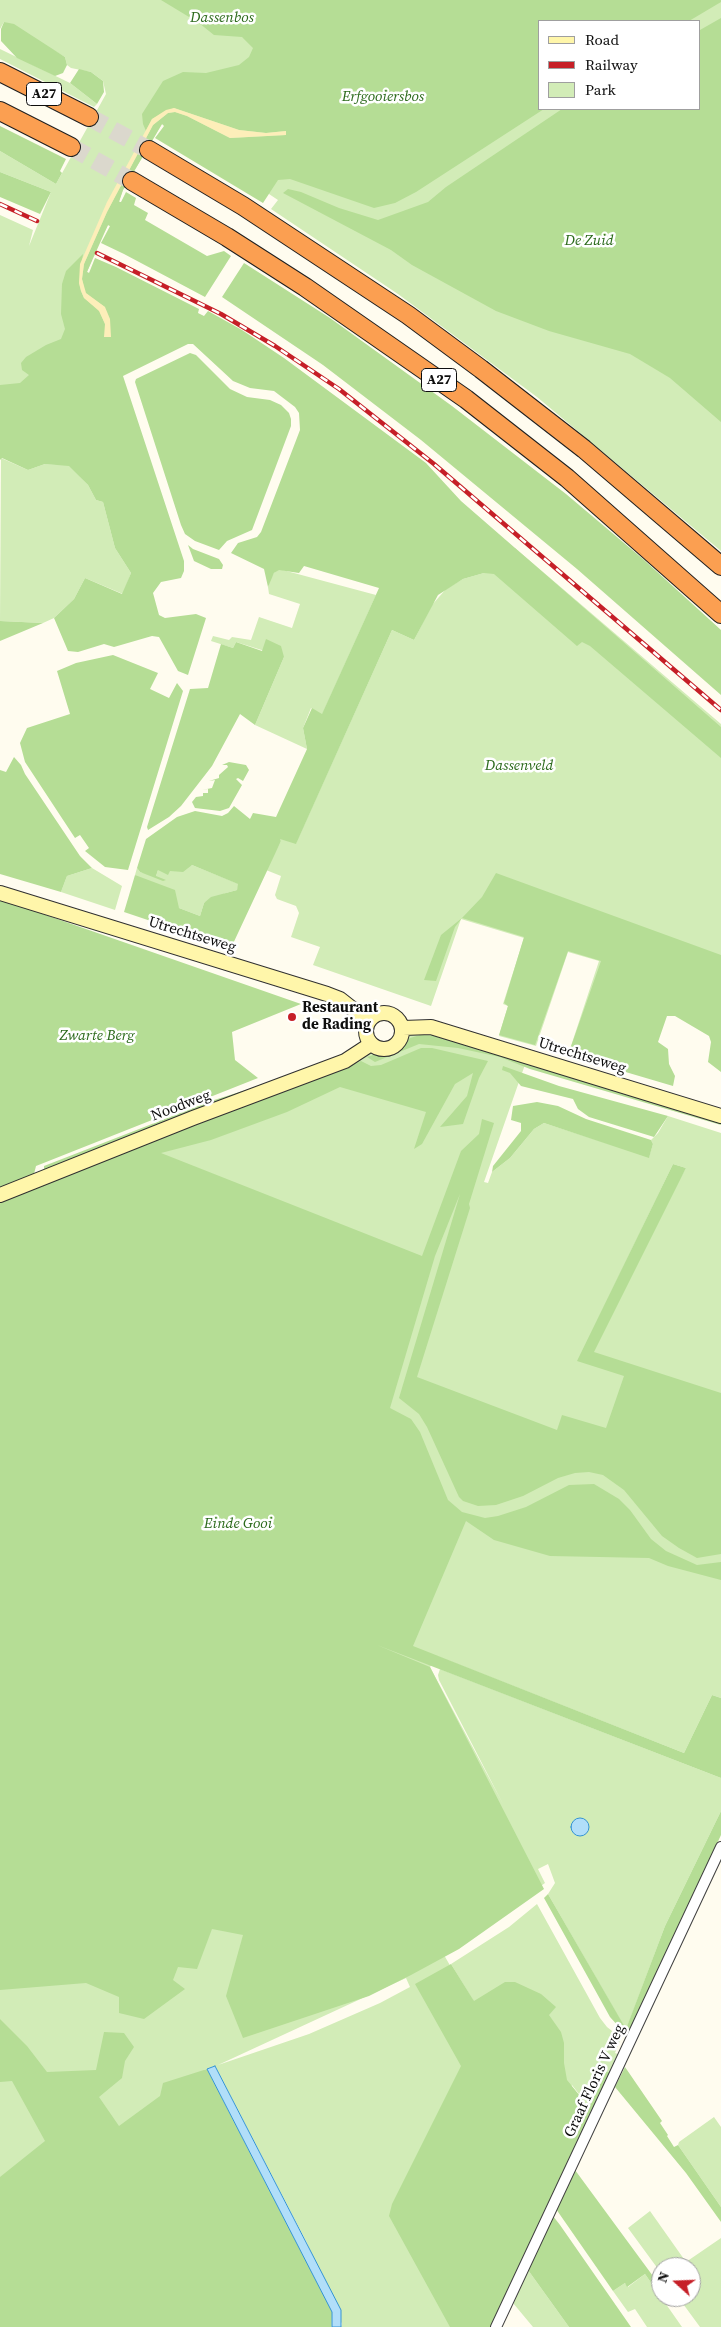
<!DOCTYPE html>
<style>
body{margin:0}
#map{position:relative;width:721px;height:2327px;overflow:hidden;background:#fffcef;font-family:"Source Serif 4",serif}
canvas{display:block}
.legend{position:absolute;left:538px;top:20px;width:162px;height:90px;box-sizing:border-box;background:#fff;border:1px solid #9f9f9f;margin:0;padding:6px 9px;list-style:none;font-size:15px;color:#0e0e0e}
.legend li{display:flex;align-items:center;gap:10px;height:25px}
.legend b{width:25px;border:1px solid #9f9f9f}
.north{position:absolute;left:651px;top:2257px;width:50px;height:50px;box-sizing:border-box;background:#fff;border:1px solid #9f9f9f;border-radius:50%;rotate:290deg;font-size:14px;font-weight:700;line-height:20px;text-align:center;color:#0e0e0e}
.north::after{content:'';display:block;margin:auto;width:18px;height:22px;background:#c61f27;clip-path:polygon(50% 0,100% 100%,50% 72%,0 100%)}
</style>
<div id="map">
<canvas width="721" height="2327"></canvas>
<ul class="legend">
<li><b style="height:6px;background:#fff6aa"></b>Road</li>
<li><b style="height:6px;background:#c61f27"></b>Railway</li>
<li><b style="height:14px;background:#d2ecb7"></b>Park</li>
</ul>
<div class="north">N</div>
</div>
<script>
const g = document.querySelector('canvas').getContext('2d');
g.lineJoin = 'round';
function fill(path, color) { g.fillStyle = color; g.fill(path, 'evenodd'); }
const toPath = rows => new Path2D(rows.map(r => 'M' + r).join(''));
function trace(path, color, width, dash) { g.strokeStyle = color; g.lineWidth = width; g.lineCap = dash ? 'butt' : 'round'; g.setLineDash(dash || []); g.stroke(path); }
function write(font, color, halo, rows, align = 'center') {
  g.font = font + ' "Source Serif 4",serif'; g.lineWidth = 5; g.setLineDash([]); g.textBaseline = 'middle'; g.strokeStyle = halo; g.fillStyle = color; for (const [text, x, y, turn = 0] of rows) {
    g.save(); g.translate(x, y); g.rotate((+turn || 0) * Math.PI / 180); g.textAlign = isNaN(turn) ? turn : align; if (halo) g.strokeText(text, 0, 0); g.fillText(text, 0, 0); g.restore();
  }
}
fill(toPath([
 [0,0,721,0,721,551,537,397,398,294,271,209,278,200,269,194,263,185,265,154,162,124,123,190,119,201,121,203,110,226,108,225,99,242,87,272,168,313,0,431,0,215,33,230,29,246,51,192,0,172,0,151,56,184,106,94,103,81,91,72,71,68,67,65,65,57,4,22,0,29],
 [540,21,700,21,700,109,540,109],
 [0,49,70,83,97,104,94,107,0,59],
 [1,458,28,470,45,464,69,465,88,485,96,500,103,502,115,548,131,573,123,594,85,578,74,599,54,618,43,623,0,621],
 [515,548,721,724,721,998,675,984,568,1055,599,961,568,952,536,1046,499,1036,508,1006,503,1004,524,938,461,919,431,1006,313,965,320,947,291,937,299,913,296,906,277,899,275,895,281,876,266,870,281,841,279,838,296,843,392,630,414,640,432,605,446,589,463,579,484,573],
 [279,569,376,595,322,715,311,708,303,728,307,749,255,725,284,657,236,642,233,648,211,641,213,636,229,640,232,637,251,640,259,617,292,628,300,604,269,594,268,587,270,580,274,573],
 [192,865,239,884,237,890,226,893,204,903,200,916,179,908,135,875,137,868,140,872,156,876,158,870,177,870],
 [92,868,122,886,115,910,61,892,67,876],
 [436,1023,528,1056,484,1182,488,1183,492,1172,510,1158,534,1129,544,1123,649,1157,653,1144,651,1140,658,1133,668,1116,721,1133,721,1698,712,1695,684,1753,437,1656,430,1667,503,1804,439,1680,438,1675,440,1669,721,1778,721,1811,665,1926,626,2030,548,1894,555,1883,548,1864,538,1869,545,1883,444,1955,471,2002,473,2000,451,1964,509,1927,537,1904,600,2018,607,2027,621,2038,615,2053,620,2055,611,2073,606,2071,589,2107,572,2085,465,2327,341,2327,342,2324,307,2243,215,2066,204,2070,340,2322,336,2327,0,2327,0,1195],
 [673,1164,686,1168,588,1341,588,1340],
 [406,1978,410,1987,380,2003,309,2034,218,2065],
 [714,2117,721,2127,721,2207,678,2145,679,2142],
 [650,2211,686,2262,721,2238,721,2327,700,2327,678,2297,691,2297,691,2267,661,2267,661,2273,628,2228],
 [528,2270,569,2327,533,2327,513,2303],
 [645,2274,661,2297,682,2327,647,2327,635,2309,628,2312,613,2291,625,2283,628,2287]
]), '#d2ecb7');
fill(toPath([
 [161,0,721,0,721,2,689,21,540,21,540,109,544,109,416,192,395,203,374,208,290,179,278,180,263,203,155,138,164,126,162,124,123,190,119,202,121,202,126,192,136,198,134,205,148,213,145,220,207,256,224,251,231,256,205,297,124,254,101,243,110,226,108,225,87,272,89,273,95,258,116,267,199,309,198,313,204,316,208,311,242,330,284,358,426,463,461,501,721,727,721,758,590,646,582,642,577,646,494,574,484,573,463,579,438,595,414,640,392,630,296,844,280,839,281,841,231,948,124,912,135,875,175,890,179,908,200,916,204,903,211,897,237,890,238,884,192,865,183,872,170,871,168,875,158,870,156,876,166,880,163,881,140,872,137,868,146,839,177,817,195,811,222,816,228,813,234,806,250,819,253,813,276,817,307,749,303,728,312,708,322,714,379,588,304,566,299,573,279,570,274,573,268,587,264,569,231,553,238,543,257,537,261,532,300,430,299,413,295,407,274,391,250,388,233,381,193,344,188,344,123,376,184,561,184,571,181,578,161,582,153,593,159,615,165,618,196,614,206,618,188,675,178,671,159,637,152,636,114,647,104,644,78,652,68,651,54,618,74,599,85,578,122,594,131,573,115,548,103,502,96,500,88,485,69,466,45,464,28,470,2,458,0,460,0,385,20,383,29,375,22,370,21,363,26,357,46,345,61,339,65,329,61,314,62,284,66,271,83,254,79,283,81,291,84,298,99,310,105,324,105,337,105,307,85,293,82,279,84,264,107,212,153,125,168,113,175,112,187,116,230,138,286,135,286,131,266,133,239,130,174,108,152,119,146,131,143,124,142,114,163,81,183,72,206,73,239,65,249,57,253,48,242,37,214,35,199,23],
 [721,18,721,422,670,378,630,354,549,331,496,311,412,265,391,250,283,193,288,189,301,192,339,208,378,220,428,202,446,187,562,109,700,109,700,30],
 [4,22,14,24,65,57,67,65,63,73,55,76,17,58,1,41,1,29],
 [79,69,91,72,103,81,104,92,97,104,70,83],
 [0,126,66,159,60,171,62,173,56,184,0,151],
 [0,172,51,192,40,214,0,197],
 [244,263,330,318,452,406,566,494,643,559,721,630,721,695,577,569,421,440,323,365,222,297],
 [190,353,196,355,230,389,247,397,270,400,281,405,289,413,291,419,291,426,252,530,227,541,219,550,195,541,185,534,181,525,135,382,136,379],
 [188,545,193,549,219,559,223,565,222,569,211,569,194,561],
 [0,621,43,623,0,641],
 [266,639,281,646,284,657,255,725,240,714,212,766,181,806,169,817,148,830,147,827,190,689,208,688,221,644,233,648,236,642,262,651],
 [113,655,158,673,150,689,169,698,177,683,183,691,128,870,105,867,85,851,89,848,80,835,75,838,25,762,20,743,27,728,70,714,57,671,76,663],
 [14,757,21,765,25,774,80,856,92,868,67,876,61,892,0,874,0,770,6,772],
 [229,762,246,765,249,770,243,781,238,778,236,779,242,785,229,808,220,811,195,808,192,802,196,797,203,796,203,793,208,793,208,789,202,790,212,788,215,780,209,781,219,778,219,775,228,767,227,765,222,765],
 [496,873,721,955,721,1072,708,1062,711,1042,709,1036,675,1016,667,1016,658,1042,668,1049,669,1064,675,1076,673,1086,568,1055,601,961,568,951,535,1045,499,1035,508,1006,504,1003,524,937,462,918,455,927,436,981,424,980,441,935,462,918,482,897],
 [0,899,301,1004,232,1032,235,1060,258,1078,36,1166,34,1174,0,1190],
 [420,1035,447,1036,721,1120,721,1125,530,1069,500,1057,458,1048,419,1044,375,1062,367,1057,376,1054,394,1052,410,1038],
 [421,1048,432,1048,488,1061,479,1078,463,1124,440,1127,467,1096,473,1073,455,1084,422,1144,414,1149,426,1112,340,1087,287,1112,211,1140,161,1153,422,1256,461,1151,479,1134,482,1119,494,1123,469,1204,470,1208,417,1377,557,1430,562,1415,606,1428,624,1376,577,1361,673,1164,686,1168,594,1352,721,1393,721,1554,697,1558,679,1548,662,1536,624,1490,603,1475,589,1472,575,1473,558,1478,523,1496,496,1505,478,1506,463,1501,459,1497,427,1427,419,1414,399,1398,460,1194,435,1256,390,1408,411,1419,420,1432,448,1500,462,1512,485,1518,498,1516,526,1507,569,1485,594,1484,619,1499,630,1510,651,1539,666,1551,697,1565,721,1562,721,1580,668,1566,649,1558,550,1556,494,1540,466,1521,413,1646,684,1753,712,1695,721,1698,721,1778,377,1645,430,1667,544,1889,459,1949,411,1975,369,1996,243,2038,226,1996,243,1935,212,1929,197,1969,178,1967,173,1980,185,1989,144,2019,119,2013,119,1997,86,1983,0,1990,0,1199,225,1111,344,1069,361,1061,371,1066,381,1065],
 [503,1066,559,1086,668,1116,654,1137,589,1117,578,1109,573,1099,521,1086,510,1073,502,1070],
 [287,1077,45,1172,44,1170,44,1166,211,1101],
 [537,1102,558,1106,586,1119,651,1140,653,1144,649,1158,544,1123,534,1129,510,1158,492,1172,493,1166,521,1131,521,1123,511,1120,513,1106],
 [721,1811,721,1835,630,2030,628,2031,619,2027,610,2017,544,1898,548,1894,626,2029,665,1926],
 [451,1964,474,2001,505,1982,515,1982,541,1994,556,2007,549,2015,561,2032,564,2043,564,2063,567,2080,589,2107,606,2071,611,2073,493,2327,450,2327,389,2216,392,2204,461,2066,415,1984],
 [0,2019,27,2046,47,2072,96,2070,104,2032,124,2033,134,2047,125,2061,122,2078,99,2097,119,2126,160,2096,163,2083,207,2069,332,2312,331,2327,0,2327,0,2177,45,2141,12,2081,0,2082],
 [625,2067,662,2121,660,2123,668,2135,667,2136,674,2147,678,2145,721,2207,721,2222,686,2173,615,2087],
 [575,2170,661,2287,661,2297,645,2274,627,2287,625,2283,613,2291,556,2209],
 [553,2216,560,2225,631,2327,569,2327,528,2270]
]), '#b5dd95');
fill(toPath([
 [174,108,239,130,266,133,286,131,286,135,230,138,187,116,175,112,168,113,153,125,107,212,84,264,82,279,86,293,105,307,110,319,111,337,104,337,105,324,99,311,84,298,81,291,79,283,80,264,107,202,152,119,166,110]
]), '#fdeeb9');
const water = toPath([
 '571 1827a9 9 0 1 1 18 0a9 9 0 1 1-18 0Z',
 [215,2066,341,2310,341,2327,332,2327,332,2312,207,2069,215,2066]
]);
fill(water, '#b1def9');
trace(water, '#3494d4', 1);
trace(toPath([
 [89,117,149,150],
 [71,147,132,181]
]), '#dbd8cd', 18, [18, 9]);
const minor = toPath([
 [496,2327,721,1847]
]);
const secondary = toPath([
 [0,893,327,994,340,999,368,1021],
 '366 1031a18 18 0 1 1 36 0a18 18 0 1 1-36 0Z',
 [403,1028,431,1027,721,1116],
 [0,1195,193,1118,345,1061,371,1044]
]);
const motorway = toPath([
 [0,72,89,117],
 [0,111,71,147],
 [149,150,243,206,408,315,481,369,584,449,721,566],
 [132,181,227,237,305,287,466,399,567,478,721,614]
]);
trace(minor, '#414141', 12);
trace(secondary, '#303030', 16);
trace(motorway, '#1f1f1f', 20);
trace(minor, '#fff', 10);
trace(secondary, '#fff6aa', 14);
trace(motorway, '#fb9f51', 18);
const rail = toPath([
 [0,204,37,221],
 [97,253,221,314,275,346,339,389,434,464,721,710]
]);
trace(rail, '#c61f27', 4.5);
trace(rail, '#fff', 2.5, [8]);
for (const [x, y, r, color] of [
 [292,1017,5,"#c61f27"]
]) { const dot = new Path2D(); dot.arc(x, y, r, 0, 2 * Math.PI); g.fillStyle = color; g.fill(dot); trace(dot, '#fff', 2); }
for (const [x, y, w] of [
 [44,94,35],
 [439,380,35]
]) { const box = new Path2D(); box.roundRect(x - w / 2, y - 11.5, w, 23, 4); g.fillStyle = '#fff'; g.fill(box); trace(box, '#0e0e0e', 1); }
write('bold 14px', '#0e0e0e', null, [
 ["A27",44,94],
 ["A27",439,380]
]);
write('italic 15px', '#2b6a1b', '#fff', [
 ["Dassenbos",222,18],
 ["Erfgooiersbos",383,97],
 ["De Zuid",589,241],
 ["Dassenveld",519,766],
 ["Zwarte Berg",97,1036],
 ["Einde Gooi",238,1524]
]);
write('15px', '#0e0e0e', '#fff', [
 ["Utrechtseweg",192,935,17],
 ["Utrechtseweg",582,1056,17],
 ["Noodweg",181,1106,-21],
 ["Graaf Floris V weg",595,2081,-65]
]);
write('bold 15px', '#0e0e0e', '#fff', [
 ["Restaurant",302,1008],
 ["de Rading",302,1025]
], 'left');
</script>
